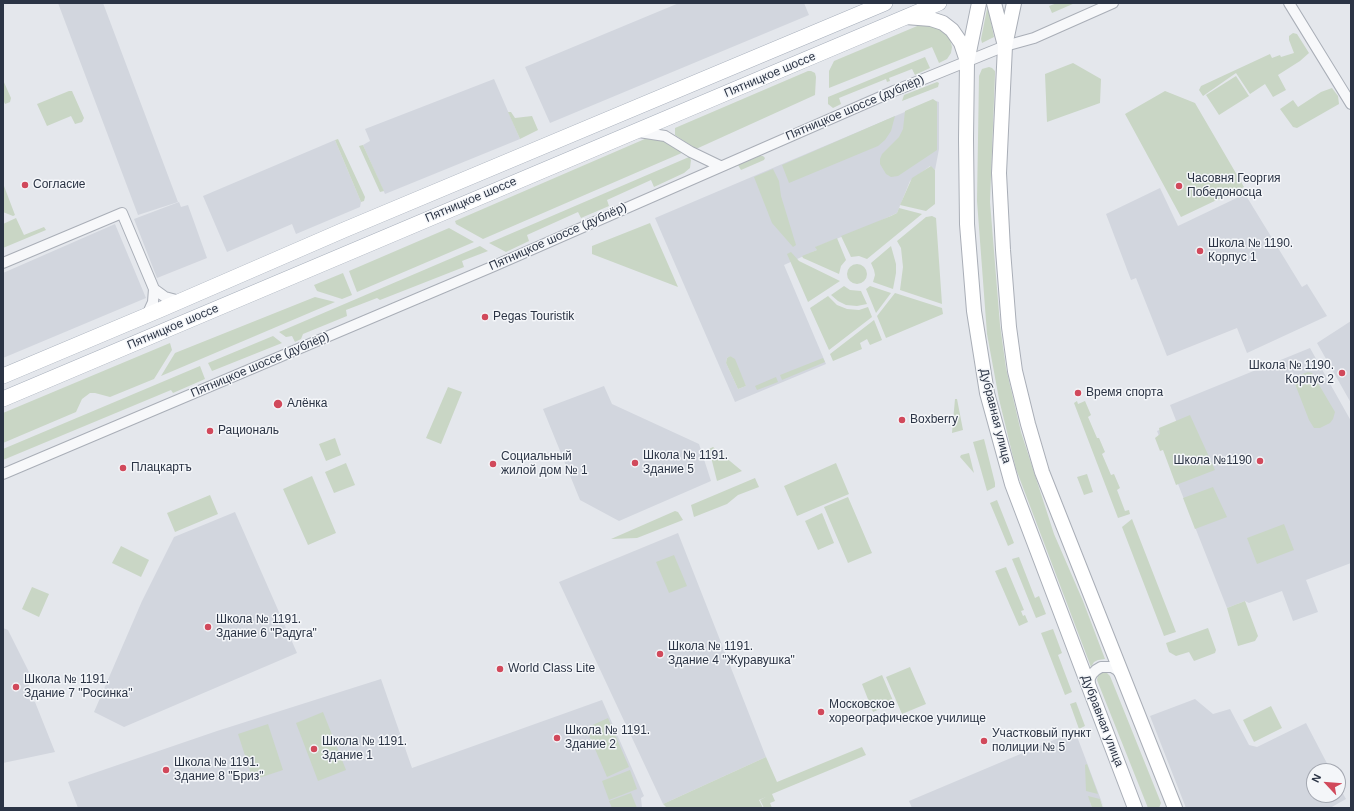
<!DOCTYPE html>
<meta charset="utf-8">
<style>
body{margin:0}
#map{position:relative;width:1354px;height:811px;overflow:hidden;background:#e4e7ec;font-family:Helvetica,sans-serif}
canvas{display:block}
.frame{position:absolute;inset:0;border:4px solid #2b3445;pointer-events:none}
.north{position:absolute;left:1306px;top:763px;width:40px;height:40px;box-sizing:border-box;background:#f4f6f9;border:1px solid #a4a8b1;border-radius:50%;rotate:296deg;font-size:11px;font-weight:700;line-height:16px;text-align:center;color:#2b3445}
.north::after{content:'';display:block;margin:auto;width:14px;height:18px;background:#d1495b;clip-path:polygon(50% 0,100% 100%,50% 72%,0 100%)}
</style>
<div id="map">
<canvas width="1354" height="811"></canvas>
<div class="frame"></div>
<div class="north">N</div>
</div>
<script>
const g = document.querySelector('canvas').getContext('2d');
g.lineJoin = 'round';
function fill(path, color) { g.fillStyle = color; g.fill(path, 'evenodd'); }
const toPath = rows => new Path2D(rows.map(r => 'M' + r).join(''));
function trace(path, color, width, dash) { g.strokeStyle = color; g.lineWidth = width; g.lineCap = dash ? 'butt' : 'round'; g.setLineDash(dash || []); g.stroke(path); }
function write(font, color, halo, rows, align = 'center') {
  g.font = font + ' Helvetica,sans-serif'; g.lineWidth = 3; g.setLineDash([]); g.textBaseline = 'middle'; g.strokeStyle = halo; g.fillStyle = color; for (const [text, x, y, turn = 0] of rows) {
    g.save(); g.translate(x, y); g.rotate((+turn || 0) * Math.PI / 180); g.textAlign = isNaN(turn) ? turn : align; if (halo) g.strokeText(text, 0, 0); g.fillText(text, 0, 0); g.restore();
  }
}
fill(toPath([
 [58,3,103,3,178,202,138,215],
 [679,3,804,3,809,15,550,123,525,67],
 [494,79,520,139,385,194,363,145,370,141,365,129],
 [933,100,939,102,939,149,935,170,930,166,910,181,897,213,869,226,816,247,817,250,784,265,826,364,735,402,655,218],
 [730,356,746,386,738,389,726,363,727,358],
 [335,140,361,202,360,207,296,234,292,224,227,252,203,196],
 [1160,188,1178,226,1245,194,1302,287,1307,284,1327,316,1247,353,1237,328,1167,356,1136,278,1131,280,1106,214],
 [179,202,181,207,188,205,207,258,157,278,134,219],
 [115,224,146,298,3,358,3,273],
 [1351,321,1351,403,1317,343],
 [1310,348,1351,421,1351,563,1306,580,1318,612,1293,621,1282,591,1249,603,1245,601,1227,608,1157,431,1177,423,1170,405],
 [604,386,612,404,699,444,711,481,619,521,580,500,543,409],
 [235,512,297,653,124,727,94,712,142,601,174,537],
 [678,533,766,757,663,804,559,582],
 [3,628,8,630,32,678,24,697,35,702,55,752,3,763],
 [381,679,412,768,602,700,644,796,641,798,642,808,78,808,68,782,217,731],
 [1195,699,1213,714,1230,709,1249,745,1257,747,1306,723,1331,771,1314,771,1314,795,1338,795,1338,785,1346,799,1330,808,1186,808,1150,716],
 [1075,731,1104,808,1100,799,1090,802,1092,808,912,808,909,801]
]), '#d2d6de');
fill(toPath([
 [1057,3,1075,3,1052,13,1049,6],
 [988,8,994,37,982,43,981,39,987,9],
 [922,24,935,24,949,35,952,47,951,53,947,59,939,63,932,47,829,88,829,71,834,61],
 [1293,33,1297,34,1309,53,1300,61,1278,75,1286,90,1273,97,1265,84,1250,94,1236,73,1203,96,1199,90,1201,86,1270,54,1272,58,1280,55,1281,57,1294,53,1289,40,1289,36],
 [925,57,930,68,915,75,912,69,889,78,890,81,887,82,886,79,839,98,841,104,833,108,828,104,828,97],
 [1073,63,1101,79,1100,103,1047,122,1045,74],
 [989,67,992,68,995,71,995,74,990,202,1000,325,1006,368,1021,432,1054,534,1083,601,1105,659,1098,660,1094,662,1091,667,1016,469,999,399,987,334,977,201,979,76,982,69],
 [808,71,811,71,815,73,816,77,815,95,696,149,675,135,675,128],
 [1236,76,1249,96,1219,115,1206,95],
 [3,80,11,98,10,102,5,104,3,100],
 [937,82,939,83,938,87,902,101,904,95],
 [1332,88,1338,96,1339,104,1297,128,1293,127,1280,109,1293,100,1298,107,1321,92],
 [69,91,72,91,84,118,82,122,75,124,71,116,47,126,37,104],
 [1165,91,1195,103,1244,187,1181,217,1125,114],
 [933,99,937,102,937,150,898,176,891,177,886,174,880,164,880,159,882,154,899,137,903,129,905,111],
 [508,112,511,112,515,118,532,116,538,130,520,139],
 [895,116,891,131,885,140,878,146,789,183,782,165],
 [654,135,684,152,483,239,456,224,455,221],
 [338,139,365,197,364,201,361,202,335,140],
 [363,145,384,191,380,192,359,146],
 [759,156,763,156,765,158,764,160,741,170,738,165],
 [689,157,691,160,690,168,684,173,654,187,651,180,607,200,609,206,581,218,578,212,527,235,529,241,506,252,489,243],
 [931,166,935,170,935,204,926,211,900,205,912,178],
 [773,169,779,181,781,196,796,245,793,247,772,223,754,177],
 [3,186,4,186,15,215,13,216,3,212],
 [899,208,922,214,867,259,859,256,851,257,841,236,891,216,897,213],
 [932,216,936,218,942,304,900,290,903,267,901,248,897,241,926,217],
 [16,218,24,235,44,227,46,230,3,248,3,224],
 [650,223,678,287,592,254,592,246],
 [449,228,474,242,357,292,349,271],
 [837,238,846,260,841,266,839,274,803,258,802,256,817,250,815,247],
 [480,246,488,251,462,261,464,267,380,300,377,298,346,310,347,316,303,334,301,339,295,342,292,336,286,337,279,332],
 [891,246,896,264,896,273,893,289,873,282,875,275,874,270,871,263],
 [791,252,799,261,840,281,808,302,787,254],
 '847 274a10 10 0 1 1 20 0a10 10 0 1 1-20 0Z',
 [343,273,352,295,342,299,317,291,314,285],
 [844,286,850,290,861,291,867,304,857,306,846,305,838,301,831,295],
 [870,286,891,293,876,313,866,289],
 [895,293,942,308,943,314,886,338,877,316],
 [828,296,837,305,847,309,859,310,868,307,872,317,829,350,810,308],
 [315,297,335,302,161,376,175,353],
 [874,320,882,340,870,345,867,339,860,343,862,349,833,361,830,354],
 [273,336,282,343,212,371,208,363],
 [170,343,172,350,154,379,110,397,95,393,90,393,82,399,76,412,3,443,3,413],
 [730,356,735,359,746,386,738,389,726,363,727,358],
 [823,358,825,362,782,380,780,375],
 [200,366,205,379,173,393,171,390,3,460,3,449],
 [1308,372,1312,373,1335,412,1333,419,1330,423,1320,428,1314,428,1309,420,1295,384,1294,380,1297,376],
 [776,377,778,382,757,390,755,386],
 [448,387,462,392,441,444,426,438],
 [955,399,957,399,963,430,952,433],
 [1077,401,1078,404,1085,401,1091,415,1088,417,1097,438,1099,438,1105,452,1102,454,1111,475,1114,474,1120,488,1117,490,1125,511,1129,510,1130,514,1118,518,1074,403],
 [1190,415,1215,470,1176,485,1163,450,1160,451,1155,438,1160,434,1159,428],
 [335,438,341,455,326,461,319,444],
 [984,439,995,483,995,487,987,491,973,442],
 [713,447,742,471,717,481,709,449],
 [969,453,974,473,960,457,961,455],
 [346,463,355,485,334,493,325,472],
 [836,463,849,494,797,516,784,486],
 [1087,474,1093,492,1084,495,1077,477],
 [312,476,336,533,308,545,283,489],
 [755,478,759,487,738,495,727,504,694,517,691,505],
 [1213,487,1227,517,1195,529,1183,498],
 [210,495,218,514,175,532,167,513],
 [848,497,872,553,848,563,824,507],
 [997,500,1014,543,1008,546,990,503],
 [675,511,678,512,683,520,637,538,611,539],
 [822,513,834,543,818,550,805,521],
 [1132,519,1176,632,1164,636,1122,527],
 [1284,524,1294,550,1257,564,1247,538],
 [121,546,149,560,141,577,112,563],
 [674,555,687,586,669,593,656,562],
 [1019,557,1035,598,1039,596,1046,614,1036,618,1012,559],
 [1006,567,1024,610,1021,611,1023,616,1025,615,1028,622,1019,626,995,571],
 [32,587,49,594,39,617,22,609],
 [1245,601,1258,636,1255,641,1238,646,1227,608],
 [1208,628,1216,650,1215,653,1194,661,1189,652,1176,656,1169,652,1166,643],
 [1053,629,1062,653,1058,655,1072,692,1065,695,1041,633],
 [910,667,926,704,902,714,886,677],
 [1102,672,1107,673,1110,676,1161,803,1159,808,1148,808,1097,680,1098,675],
 [882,675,894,703,873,712,862,684],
 [1076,702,1085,726,1079,729,1070,704],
 [1271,706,1282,728,1254,742,1243,720],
 [323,712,346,770,318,781,296,723],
 [608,718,629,767,607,777,586,728],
 [268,724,283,770,253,780,238,734],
 [862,747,866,755,772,794,775,801,770,803,772,808,764,808,760,800,766,797,759,800,763,808,667,808,663,804,766,757,777,782],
 [1087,764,1098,794,1086,791,1085,765],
 [630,770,637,789,609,800,602,781],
 [631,793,637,808,612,808,609,801],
 [1088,796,1100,799,1103,808,1092,808]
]), '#c9d6c5');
const minor = toPath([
 [1289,3,1351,104],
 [639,132,665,136,691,152,720,166],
 [3,263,122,213,154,289,153,302,147,315],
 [154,289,165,297,180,301],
 [3,474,494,266,894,91,1005,46,1034,38,1113,3],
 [1089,687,1090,678,1092,674,1096,670,1101,667,1112,667,1117,670,1121,675]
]);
const secondary = toPath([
 [979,3,967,62,966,139,967,224,974,311,987,393,1012,484,1135,808],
 [994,3,1004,42],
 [1014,3,1005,46,999,173,1003,250,1009,327,1015,371,1028,424,1042,472,1175,808],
 [906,17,931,19,943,23,952,30,961,43,967,61]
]);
const primary = toPath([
 [3,376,162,309,344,230,885,3],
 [3,399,939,3]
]);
trace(minor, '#a9aeb7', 12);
trace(secondary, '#a9aeb7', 16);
trace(primary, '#a3abb8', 16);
trace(minor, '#f7f8fa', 10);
trace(secondary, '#fff', 14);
trace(primary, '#fff', 15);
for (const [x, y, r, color] of [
 [25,185,4,"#d1495b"],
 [1179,186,4,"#d1495b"],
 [1200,251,4,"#d1495b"],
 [485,317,4,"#d1495b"],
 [1342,373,4,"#d1495b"],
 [1078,393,4,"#d1495b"],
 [278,404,5,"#d1495b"],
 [902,420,4,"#d1495b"],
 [210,431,4,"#d1495b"],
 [1260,461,4,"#d1495b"],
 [635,463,4,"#d1495b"],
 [493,464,4,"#d1495b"],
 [123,468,4,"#d1495b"],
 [208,627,4,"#d1495b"],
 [660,654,4,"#d1495b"],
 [500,669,4,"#d1495b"],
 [16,687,4,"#d1495b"],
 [821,712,4,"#d1495b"],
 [557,738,4,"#d1495b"],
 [984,741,4,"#d1495b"],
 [314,749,4,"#d1495b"],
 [166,770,4,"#d1495b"]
]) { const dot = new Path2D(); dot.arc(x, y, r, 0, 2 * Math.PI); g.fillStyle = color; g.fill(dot); trace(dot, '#f4f6f9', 1.5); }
write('12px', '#2b3445', '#f4f6f9', [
 ["Пятницкое шоссе",770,75,-23],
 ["Пятницкое шоссе (дублёр)",855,108,-23],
 ["Пятницкое шоссе",471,200,-23],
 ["Пятницкое шоссе (дублёр)",558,237,-24],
 ["Пятницкое шоссе",173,327,-23],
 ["Пятницкое шоссе (дублёр)",260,365,-23],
 ["Дубравная улица",995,416,76],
 ["Дубравная улица",1102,721,69]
]);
write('12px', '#2b3445', '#f4f6f9', [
 ["Часовня Георгия",1187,179],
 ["Победоносца",1187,193],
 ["Согласие",33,185],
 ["Школа № 1190.",1208,244],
 ["Корпус 1",1208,258],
 ["Pegas Touristik",493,317],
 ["Школа № 1190.",1334,366,"right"],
 ["Корпус 2",1334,380,"right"],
 ["Время спорта",1086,393],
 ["Алёнка",287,404],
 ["Boxberry",910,420],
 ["Рациональ",218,431],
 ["Школа № 1191.",643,456],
 ["Здание 5",643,470],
 ["Социальный",501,457],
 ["жилой дом № 1",501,471],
 ["Школа №1190",1252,461,"right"],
 ["Плацкартъ",131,468],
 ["Школа № 1191.",216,620],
 ["Здание 6 \"Радуга\"",216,634],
 ["Школа № 1191.",668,647],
 ["Здание 4 \"Журавушка\"",668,661],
 ["World Class Lite",508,669],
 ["Школа № 1191.",24,680],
 ["Здание 7 \"Росинка\"",24,694],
 ["Московское",829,705],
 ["хореографическое училище",829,719],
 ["Школа № 1191.",565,731],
 ["Здание 2",565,745],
 ["Участковый пункт",992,734],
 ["полиции № 5",992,748],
 ["Школа № 1191.",322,742],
 ["Здание 1",322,756],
 ["Школа № 1191.",174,763],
 ["Здание 8 \"Бриз\"",174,777]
], 'left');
</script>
